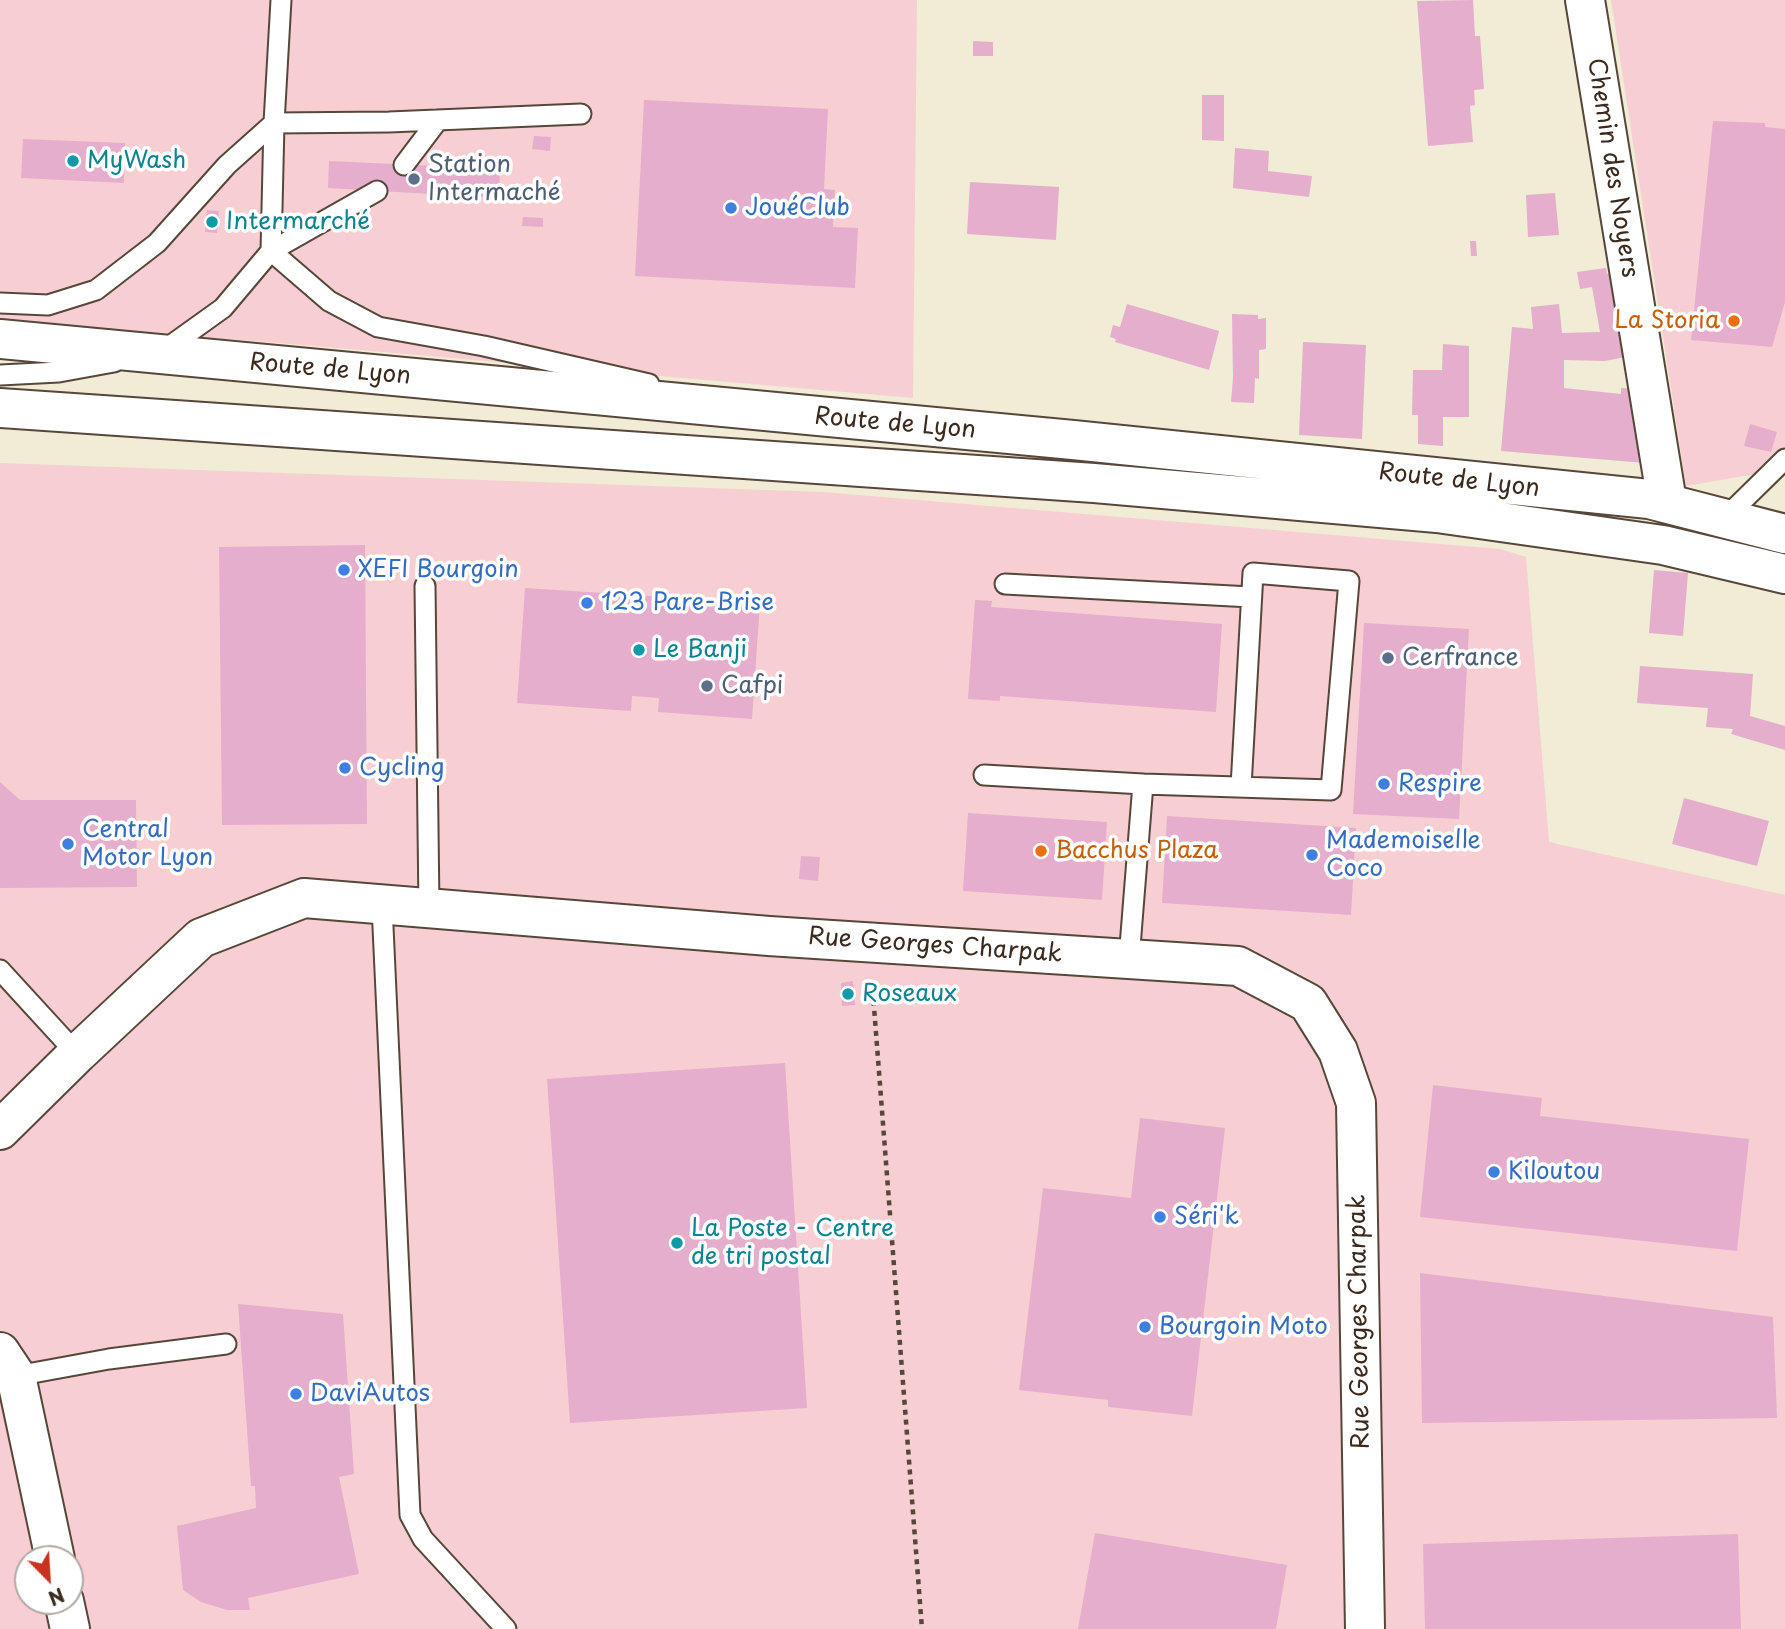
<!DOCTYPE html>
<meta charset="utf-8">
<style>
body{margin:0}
#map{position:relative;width:1785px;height:1629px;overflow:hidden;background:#f0ecd6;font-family:"Playpen Sans",sans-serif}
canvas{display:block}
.north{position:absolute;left:14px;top:1545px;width:70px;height:70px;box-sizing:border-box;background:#fff;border:2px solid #b1aaa5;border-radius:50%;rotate:156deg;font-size:19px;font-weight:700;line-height:28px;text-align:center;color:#3b2a1e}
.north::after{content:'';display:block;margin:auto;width:24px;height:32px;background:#c8321e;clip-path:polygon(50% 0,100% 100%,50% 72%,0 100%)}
</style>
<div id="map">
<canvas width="1785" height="1629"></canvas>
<div class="north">N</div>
</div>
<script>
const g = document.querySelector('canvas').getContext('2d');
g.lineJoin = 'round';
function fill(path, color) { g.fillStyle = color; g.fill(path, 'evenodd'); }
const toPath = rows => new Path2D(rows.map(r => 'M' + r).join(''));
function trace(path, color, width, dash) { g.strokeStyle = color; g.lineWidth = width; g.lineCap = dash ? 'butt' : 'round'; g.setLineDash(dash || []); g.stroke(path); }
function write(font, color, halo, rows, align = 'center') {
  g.font = font + ' "Playpen Sans",sans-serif'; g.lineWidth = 7; g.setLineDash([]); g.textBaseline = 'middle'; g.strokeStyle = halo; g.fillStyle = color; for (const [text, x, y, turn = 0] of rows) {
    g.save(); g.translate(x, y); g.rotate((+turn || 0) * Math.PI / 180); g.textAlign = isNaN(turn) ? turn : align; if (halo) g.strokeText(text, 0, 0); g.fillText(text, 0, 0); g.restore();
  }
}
fill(toPath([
 [0,0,917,0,913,398,255,341,96,331,0,320],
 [1611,0,1785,0,1785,469,1686,486],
 [0,463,823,492,1500,549,1526,557,1549,842,1785,895,1785,1629,0,1629],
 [28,1559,70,1559,70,1601,28,1601]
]), '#f7cfd2');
fill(toPath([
 [1473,0,1475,36,1480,36,1484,89,1474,90,1475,105,1470,106,1473,142,1428,146,1417,1],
 [973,41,993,42,993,56,973,56],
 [1202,95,1224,95,1224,141,1202,140],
 [644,100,828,109,824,189,835,190,833,227,858,228,855,288,635,276],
 [1713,121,1765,123,1765,127,1785,129,1785,302,1772,347,1691,340],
 [534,136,551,137,550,151,532,149],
 [23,139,125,143,124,183,21,178],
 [1235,148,1269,151,1268,171,1312,176,1309,197,1233,188],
 [329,161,500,169,499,198,328,188],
 [970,182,1059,187,1056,240,967,234],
 [1555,193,1559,235,1528,237,1526,195],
 [207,210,219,211,217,233,205,232],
 [523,217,543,218,543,227,522,226],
 [1470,241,1476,241,1477,256,1471,256],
 [1606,268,1607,274,1621,272,1635,355,1605,361,1564,360,1564,388,1621,394,1621,388,1640,389,1645,463,1501,451,1512,327,1533,329,1531,307,1559,304,1562,333,1600,332,1592,287,1580,289,1577,272],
 [1127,304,1219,331,1209,370,1115,342,1116,339,1110,337,1113,325,1120,327],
 [1232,314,1258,315,1258,319,1266,318,1266,349,1259,350,1259,379,1255,378,1254,403,1231,402,1233,378],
 [1303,342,1366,345,1362,439,1299,435],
 [1443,344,1469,346,1469,417,1443,417,1443,446,1418,444,1418,415,1412,415,1413,370,1442,370],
 [1750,424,1777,432,1771,452,1744,446],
 [365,545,367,824,222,825,219,547],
 [1654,570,1688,573,1683,636,1649,633],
 [525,588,760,603,752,719,658,712,659,698,632,696,631,711,517,703],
 [975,600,992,601,991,607,1222,624,1216,712,1000,696,1000,701,968,699],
 [1364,623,1469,629,1459,819,1353,814],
 [1640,666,1753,674,1750,716,1785,726,1785,750,1731,734,1733,729,1706,727,1708,708,1637,703],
 [0,782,20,800,136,800,137,887,0,888],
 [1684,798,1769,821,1757,866,1672,844],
 [968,813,1107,822,1102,900,963,891],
 [1167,816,1356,828,1351,915,1162,903],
 [801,856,820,857,818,881,799,879],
 [853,981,855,1005,842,1006,841,983],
 [785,1063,807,1408,570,1423,547,1079],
 [1433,1085,1542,1098,1540,1116,1749,1139,1737,1251,1420,1217],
 [1140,1118,1225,1128,1192,1416,1108,1407,1108,1400,1019,1390,1043,1188,1131,1198],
 [1420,1273,1773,1317,1777,1418,1422,1423],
 [238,1304,343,1314,354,1474,339,1477,359,1574,248,1598,250,1610,227,1610,201,1602,183,1590,177,1526,256,1508,255,1486,251,1486],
 [1095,1533,1287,1565,1276,1629,1078,1629],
 [1738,1534,1741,1629,1425,1629,1423,1544]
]), '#e5aecd');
const service = toPath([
 [404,165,438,120],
 [271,251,329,301,378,327,484,346,649,384],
 [271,251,274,123,281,0],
 [0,303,48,305,96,290,157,243,227,165,274,123,389,122,581,114],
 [163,351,223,308,271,251,377,191],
 [0,375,59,372,114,362],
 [1726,517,1785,459],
 [1005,584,1251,597],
 [425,586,429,908],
 [984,775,1143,784,1331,790,1349,581,1253,573,1241,787],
 [382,905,410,1515,423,1539,506,1629],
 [1129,959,1143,784],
 [0,970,77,1054],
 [16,1376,109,1359,226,1344]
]);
const minor = toPath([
 [1585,0,1667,502],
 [0,1130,77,1054,201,938,304,898,769,936,1238,966,1308,1003,1338,1051,1356,1103,1365,1629],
 [0,1352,16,1376,55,1559],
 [64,1601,70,1629]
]);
const secondary = toPath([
 [0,339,1073,440,1649,499,1785,534],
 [0,408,1094,483,1437,513,1663,545,1785,574]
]);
trace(service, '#56473a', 23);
trace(minor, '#56473a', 42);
trace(secondary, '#56473a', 42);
trace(toPath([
 [872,981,922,1629]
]), '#56473a', 4.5, [5, 5]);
trace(service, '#fff', 19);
trace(minor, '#fff', 38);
trace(secondary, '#fff', 38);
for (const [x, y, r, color] of [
 [73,161,7,"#0f9aa8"],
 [414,179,7,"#5c6f8a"],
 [731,208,7,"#3f7fe0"],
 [212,222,7,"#0f9aa8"],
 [1734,321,7,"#e8710a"],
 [344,570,7,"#3f7fe0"],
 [587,603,7,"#3f7fe0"],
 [639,650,7,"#0f9aa8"],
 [1388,658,7,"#5c6f8a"],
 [707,686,7,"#5c6f8a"],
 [345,768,7,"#3f7fe0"],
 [1384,784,7,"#3f7fe0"],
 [68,844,7,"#3f7fe0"],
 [1041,851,7,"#e8710a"],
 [1312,855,7,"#3f7fe0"],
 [848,994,7,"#0f9aa8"],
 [1494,1172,7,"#3f7fe0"],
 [1160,1217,7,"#3f7fe0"],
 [677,1243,7,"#0f9aa8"],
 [1145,1327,7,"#3f7fe0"],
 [296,1394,7,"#3f7fe0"]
]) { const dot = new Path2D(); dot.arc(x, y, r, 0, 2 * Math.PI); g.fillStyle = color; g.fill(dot); trace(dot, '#fff', 2.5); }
write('24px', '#0d838f', '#fff', [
 ["MyWash",87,161],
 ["Intermarché",226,222],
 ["Le Banji",653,650],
 ["Roseaux",862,994],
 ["La Poste - Centre",691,1229],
 ["de tri postal",691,1257]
], 'left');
write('24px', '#4e5e75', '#fff', [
 ["Station",428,165],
 ["Intermaché",428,193],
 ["Cerfrance",1402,658],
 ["Cafpi",721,686]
], 'left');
write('24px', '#3b2a1e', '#fff', [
 ["Chemin des Noyers",1612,168,81],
 ["Route de Lyon",330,370,5],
 ["Route de Lyon",895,424,5],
 ["Route de Lyon",1459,481,6],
 ["Rue Georges Charpak",935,946,4],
 ["Rue Georges Charpak",1360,1322,-91]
]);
write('24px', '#366cbe', '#fff', [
 ["JouéClub",745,208],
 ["XEFI Bourgoin",358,570],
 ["123 Pare-Brise",601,603],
 ["Cycling",359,768],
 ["Respire",1398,784],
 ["Central",82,830],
 ["Motor Lyon",82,858],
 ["Mademoiselle",1326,841],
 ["Coco",1326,869],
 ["Kiloutou",1508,1172],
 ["Séri'k",1174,1217],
 ["Bourgoin Moto",1159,1327],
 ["DaviAutos",310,1394]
], 'left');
write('24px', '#c56008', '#fff', [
 ["La Storia",1720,321],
 ["Bacchus Plaza",1055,851,"left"]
], 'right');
</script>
